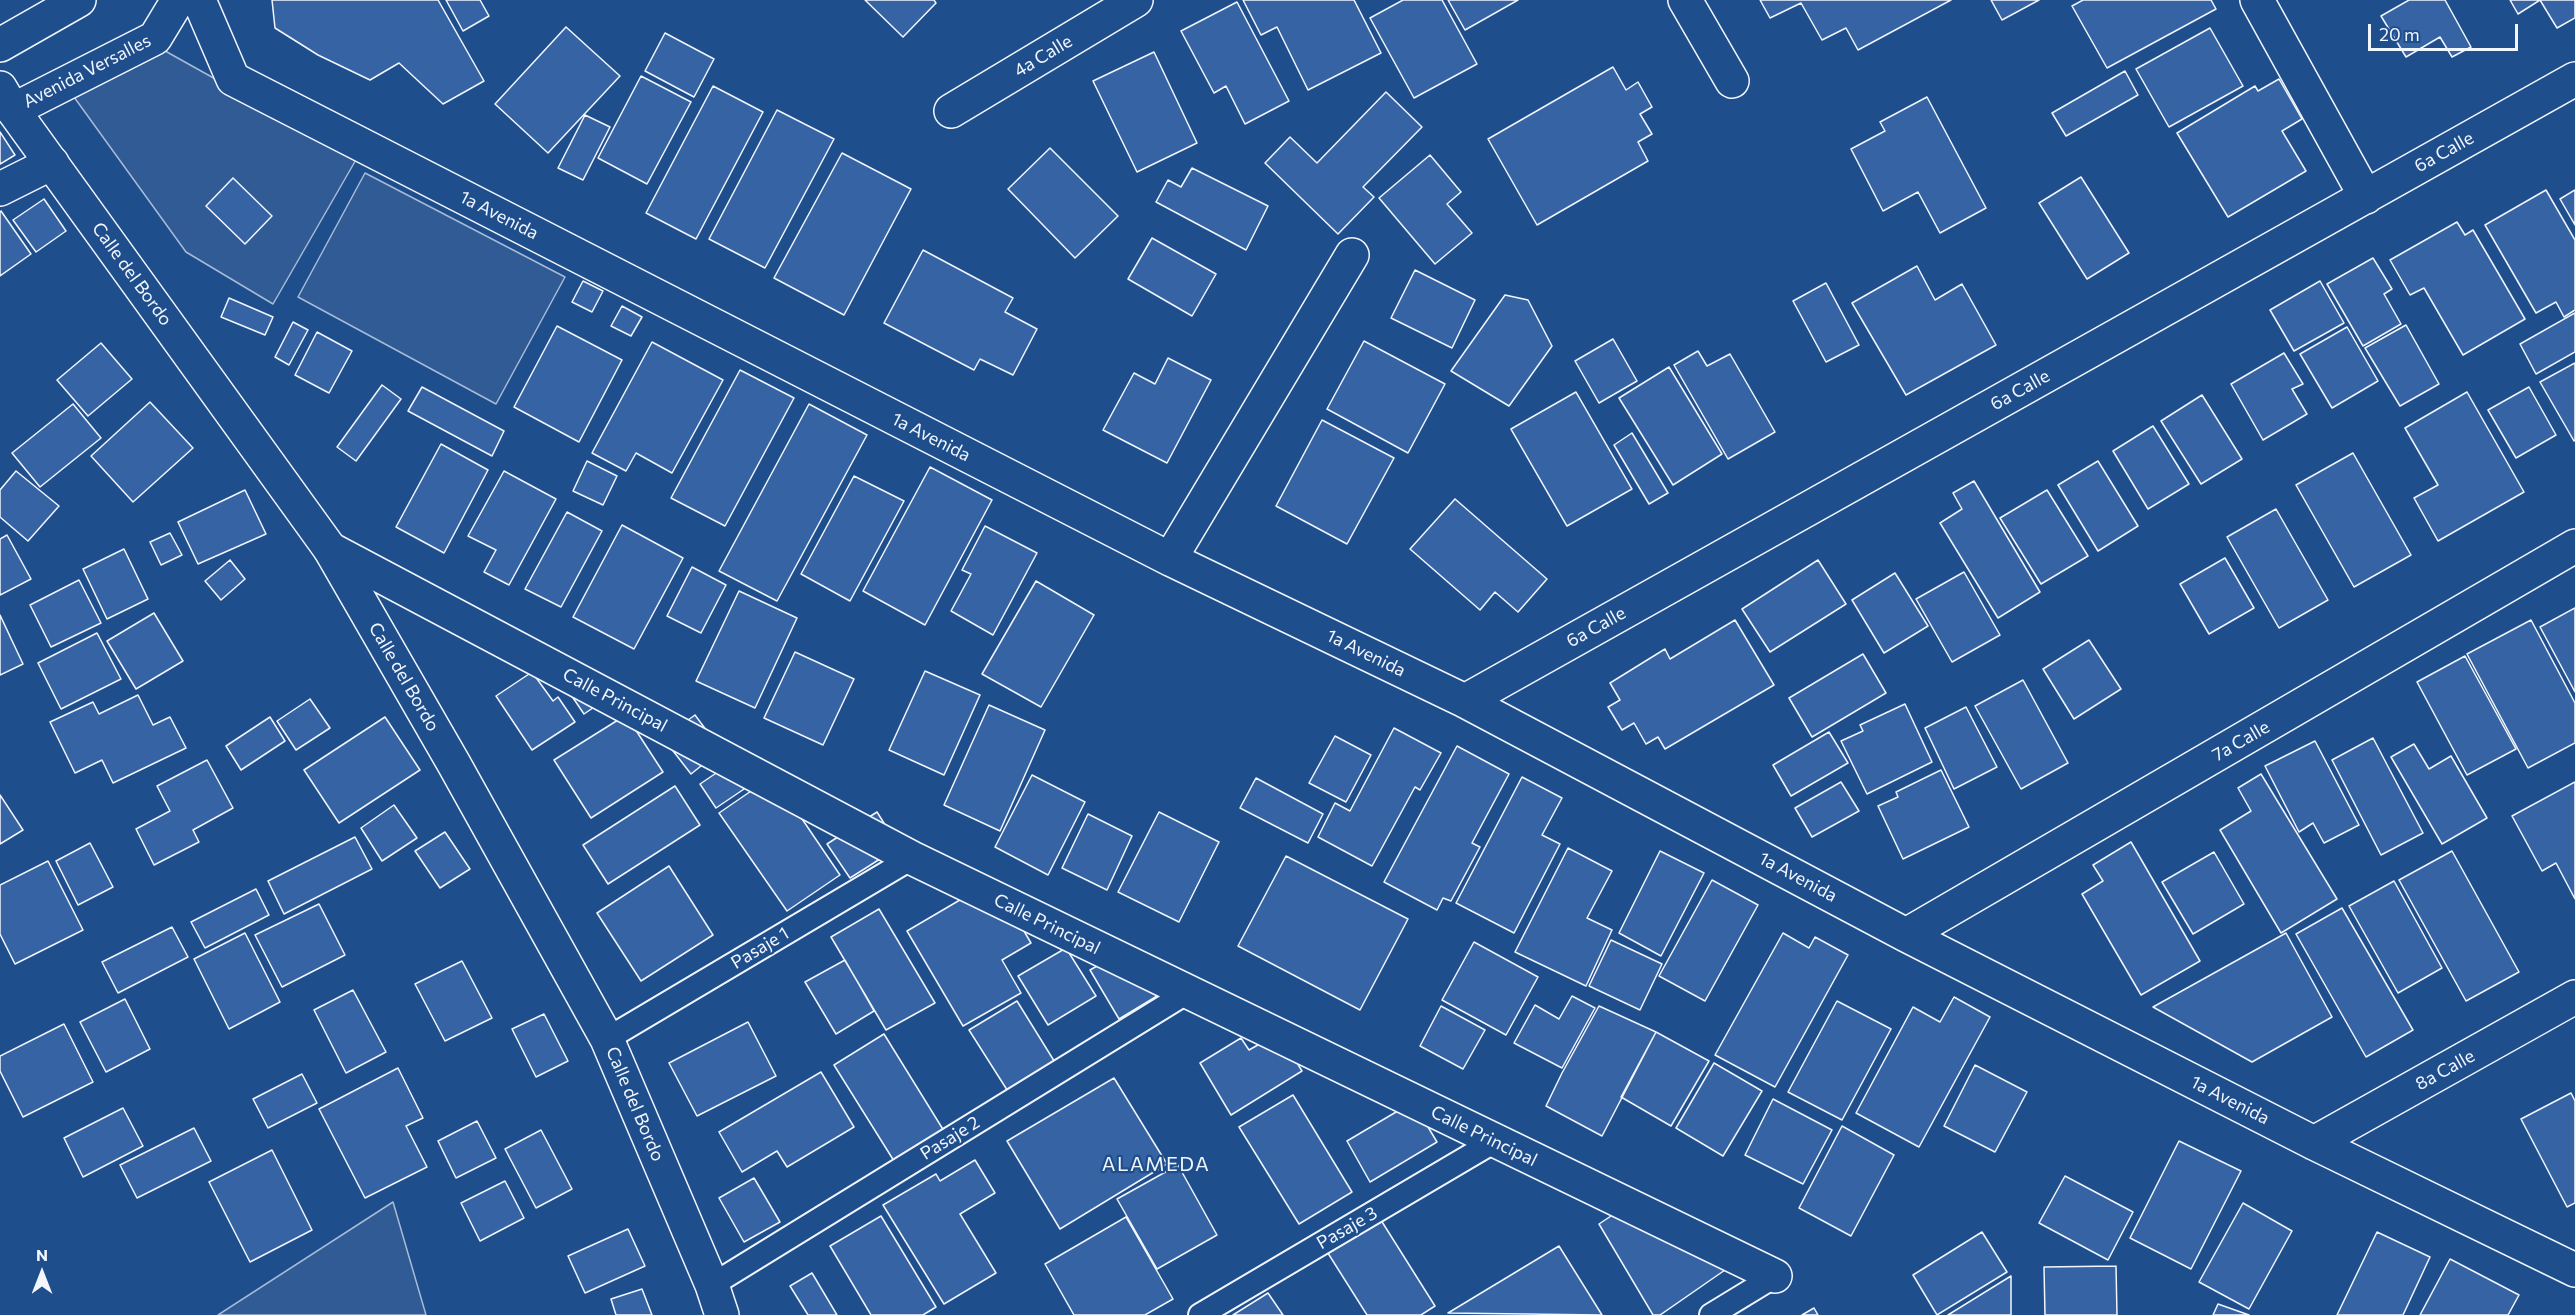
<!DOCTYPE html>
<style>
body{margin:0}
#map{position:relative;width:2575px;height:1315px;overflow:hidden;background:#1f4e8c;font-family:Commissioner,sans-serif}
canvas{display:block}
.north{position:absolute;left:12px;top:1243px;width:60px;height:60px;-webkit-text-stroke:4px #1f4e8c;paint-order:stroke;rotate:0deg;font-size:16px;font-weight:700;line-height:24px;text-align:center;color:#f2f6ff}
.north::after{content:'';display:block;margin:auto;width:21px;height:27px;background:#f2f6ff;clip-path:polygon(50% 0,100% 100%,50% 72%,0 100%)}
.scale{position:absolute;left:2368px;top:24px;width:150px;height:27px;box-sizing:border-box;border:3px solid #f2f6ff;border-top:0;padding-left:8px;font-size:18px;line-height:21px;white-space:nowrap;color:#f2f6ff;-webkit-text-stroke:4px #1f4e8c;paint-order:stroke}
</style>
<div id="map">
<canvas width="2575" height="1315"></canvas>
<div class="north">N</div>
<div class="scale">20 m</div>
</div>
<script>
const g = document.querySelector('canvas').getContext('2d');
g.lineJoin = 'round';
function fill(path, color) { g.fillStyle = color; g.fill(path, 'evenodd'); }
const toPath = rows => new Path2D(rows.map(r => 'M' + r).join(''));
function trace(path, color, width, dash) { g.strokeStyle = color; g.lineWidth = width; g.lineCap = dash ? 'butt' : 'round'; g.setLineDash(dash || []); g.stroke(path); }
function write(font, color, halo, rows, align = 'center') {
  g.font = font + ' Commissioner,sans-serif'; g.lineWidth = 4.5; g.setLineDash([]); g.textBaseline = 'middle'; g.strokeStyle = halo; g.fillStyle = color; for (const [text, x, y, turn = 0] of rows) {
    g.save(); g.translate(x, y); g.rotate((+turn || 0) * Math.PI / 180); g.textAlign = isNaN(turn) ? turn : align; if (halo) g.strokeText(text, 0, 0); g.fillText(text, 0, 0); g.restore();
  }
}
const built = toPath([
 [149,42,357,158,273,304,186,252,74,97,149,42],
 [365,173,565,277,496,404,298,297,365,173],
 [393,1202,426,1315,218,1315,393,1202]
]);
fill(built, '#305b95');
trace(built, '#a8bbd7', 1.5);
const building = toPath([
 [272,0,438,0,484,81,443,104,399,63,370,80,318,55,275,28,272,0],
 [446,0,480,0,489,16,463,31,446,0],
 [865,0,934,0,936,3,903,37,865,0],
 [1243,0,1354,0,1381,53,1308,90,1277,27,1261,35,1243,0],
 [1403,0,1442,0,1477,64,1414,98,1370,18,1403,0],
 [1448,0,1518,0,1465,30,1448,0],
 [1760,0,1951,0,1858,50,1846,28,1822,40,1801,3,1770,18,1760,0],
 [1991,0,2039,0,2002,20,1991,0],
 [2083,0,2211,0,2216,9,2107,68,2072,6,2083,0],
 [2409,0,2445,0,2471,47,2452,57,2440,37,2406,57,2381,16,2409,0],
 [2510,0,2575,0,2575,18,2557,28,2540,0,2518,14,2510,0],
 [1237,2,1289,101,1245,124,1226,86,1214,93,1181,31,1237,2],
 [566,27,620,76,548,153,495,104,566,27],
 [2210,28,2243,86,2169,127,2136,69,2210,28],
 [665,33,714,59,694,97,645,71,665,33],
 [1154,52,1197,143,1137,172,1093,81,1154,52],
 [1613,67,1626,90,1638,82,1652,107,1640,114,1652,134,1638,142,1648,161,1537,225,1488,139,1613,67],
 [2125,71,2138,95,2066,136,2052,113,2125,71],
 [641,76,691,102,647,184,598,158,641,76],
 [2279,79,2302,119,2282,131,2306,171,2228,217,2177,133,2255,86,2258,91,2279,79],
 [713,86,763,112,696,239,646,213,713,86],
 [1386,92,1422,127,1363,187,1374,197,1338,234,1265,163,1290,137,1317,163,1386,92],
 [1927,97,1986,208,1940,233,1918,192,1883,211,1851,149,1885,131,1880,122,1927,97],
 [777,110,834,139,765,268,709,239,777,110],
 [585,115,610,127,583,180,558,168,585,115],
 [0,132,15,155,0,164,0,132],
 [1050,148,1118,216,1075,258,1008,189,1050,148],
 [842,153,911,189,844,315,774,278,842,153],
 [1430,155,1461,192,1447,204,1472,233,1435,264,1379,198,1430,155],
 [1192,168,1268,206,1246,250,1156,202,1168,180,1181,187,1192,168],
 [2081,177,2129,253,2087,279,2039,203,2081,177],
 [233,178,272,216,245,244,206,206,233,178],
 [2546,190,2575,240,2575,310,2564,317,2556,302,2536,313,2485,225,2546,190],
 [2575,190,2575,225,2560,199,2575,190],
 [44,199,66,231,36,252,13,220,44,199],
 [1,211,31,254,0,276,0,212,1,211],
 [2457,222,2465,235,2473,230,2525,319,2463,355,2424,288,2410,295,2390,260,2457,222],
 [1152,238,1216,274,1192,316,1128,279,1152,238],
 [923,250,1013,298,1005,312,1037,329,1013,375,980,359,974,370,884,323,923,250],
 [2373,258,2392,289,2384,294,2401,324,2363,346,2327,284,2373,258],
 [1917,266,1935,300,1962,284,1996,345,1906,395,1852,303,1917,266],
 [1415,270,1475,300,1452,348,1391,318,1415,270],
 [583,281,603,291,592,312,572,302,583,281],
 [2320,281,2344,323,2294,351,2270,310,2320,281],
 [1826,283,1859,345,1826,362,1793,301,1826,283],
 [1505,295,1528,300,1552,346,1509,406,1451,371,1505,295],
 [229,298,273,317,265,335,221,317,229,298],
 [622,306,642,317,631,336,611,326,622,306],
 [2575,313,2575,352,2536,374,2520,344,2575,313],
 [293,322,308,330,289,365,275,357,293,322],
 [2406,325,2439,384,2400,406,2365,348,2406,325],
 [557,326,622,360,579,442,514,407,557,326],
 [2347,327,2378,381,2332,408,2300,354,2347,327],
 [317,332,352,351,329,393,295,375,317,332],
 [1613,339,1637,381,1599,403,1575,361,1613,339],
 [1364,341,1445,384,1408,453,1327,409,1364,341],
 [652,342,723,380,672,473,636,453,626,471,592,453,652,342],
 [101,343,132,379,88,416,57,380,101,343],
 [1698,351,1707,366,1730,354,1775,432,1728,459,1674,365,1698,351],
 [2284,353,2303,384,2292,389,2307,414,2263,440,2231,384,2284,353],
 [1168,358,1211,380,1167,463,1103,430,1134,373,1155,384,1168,358],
 [2575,363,2575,440,2574,441,2540,382,2575,363],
 [1669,367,1722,454,1673,485,1619,398,1669,367],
 [740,370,794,398,725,526,671,498,740,370],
 [382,385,401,399,356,461,337,447,382,385],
 [422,387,504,431,492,456,408,411,422,387],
 [2529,387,2556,435,2516,458,2488,410,2529,387],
 [1576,392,1632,489,1567,526,1511,429,1576,392],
 [2467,392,2524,492,2438,541,2414,498,2438,485,2405,428,2467,392],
 [2202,395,2242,459,2201,484,2161,421,2202,395],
 [150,402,193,448,133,502,91,456,150,402],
 [73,404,101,438,40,487,12,453,73,404],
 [809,404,867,435,777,601,719,571,809,404],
 [1322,420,1394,458,1347,544,1276,506,1322,420],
 [2153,426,2189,484,2148,509,2113,451,2153,426],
 [1632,433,1668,493,1649,504,1614,445,1632,433],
 [441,444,488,470,444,553,396,527,441,444],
 [2353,453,2411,555,2354,587,2296,485,2353,453],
 [587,461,617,476,603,505,573,491,587,461],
 [2098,461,2138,526,2098,551,2058,485,2098,461],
 [930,467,992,500,925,625,863,591,930,467],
 [16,471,59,506,28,541,0,517,0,490,16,471],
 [504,471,556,499,509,585,484,572,496,550,468,536,504,471],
 [854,476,904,501,850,601,801,574,854,476],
 [1974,481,2040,592,1998,618,1940,523,1962,509,1953,493,1974,481],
 [245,490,266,534,198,564,178,522,245,490],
 [2047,490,2088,556,2041,584,2000,518,2047,490],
 [1455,499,1547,579,1518,612,1495,592,1480,610,1410,549,1455,499],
 [2276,509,2328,600,2279,628,2227,537,2276,509],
 [567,512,602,531,561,607,525,589,567,512],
 [622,525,683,558,634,649,573,617,622,525],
 [985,526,1037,553,993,635,951,611,971,574,962,570,985,526],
 [170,533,182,555,161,565,150,542,170,533],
 [7,535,31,579,0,595,0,539,7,535],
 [124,549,148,599,107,619,83,569,124,549],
 [2225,558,2254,608,2209,634,2180,584,2225,558],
 [230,560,245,579,221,600,205,581,230,560],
 [1818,560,1846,604,1770,652,1742,609,1818,560],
 [692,567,726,585,701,633,667,616,692,567],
 [1964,572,2000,635,1952,662,1916,599,1964,572],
 [1895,573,1928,626,1884,653,1852,600,1895,573],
 [79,580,101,623,51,647,30,605,79,580],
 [1036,581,1094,615,1041,707,982,674,1036,581],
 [739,591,797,618,755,708,696,681,739,591],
 [2575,608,2575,692,2540,627,2575,608],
 [154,613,183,661,136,689,107,641,154,613],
 [0,615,23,664,0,675,0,615],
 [1735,620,1774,685,1665,749,1658,737,1646,744,1634,723,1622,730,1608,707,1620,700,1610,683,1665,649,1670,659,1735,620],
 [2531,620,2575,703,2575,743,2528,768,2467,654,2531,620],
 [97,633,121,679,61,709,38,663,97,633],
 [2089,640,2121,689,2074,719,2043,669,2089,640],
 [795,652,854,679,823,745,764,718,795,652],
 [1863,654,1886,693,1812,737,1789,698,1863,654],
 [2465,656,2516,749,2467,775,2417,682,2465,656],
 [925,671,980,695,944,775,889,750,925,671],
 [532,672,553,701,558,697,575,722,532,750,496,696,532,672],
 [2023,680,2068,763,2021,789,1975,706,2023,680],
 [567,689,606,699,584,714,567,689],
 [138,695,153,725,170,717,186,748,113,783,102,760,75,773,50,722,93,702,99,714,138,695],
 [310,699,330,728,296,750,277,721,310,699],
 [1905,704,1932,762,1867,794,1841,741,1863,731,1860,725,1905,704],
 [989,705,1045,730,1000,831,944,805,989,705],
 [1966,707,1997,767,1954,789,1925,728,1966,707],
 [626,715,663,772,591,818,554,760,626,715],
 [695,715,721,750,691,774,663,738,695,715],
 [270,717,285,741,241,770,226,746,270,717],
 [385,717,420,770,339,823,304,770,385,717],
 [1394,728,1441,753,1420,790,1415,787,1372,866,1318,837,1335,803,1350,811,1394,728],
 [1829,732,1848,763,1791,796,1773,765,1829,732],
 [1335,736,1371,755,1346,802,1309,783,1335,736],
 [2373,738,2423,833,2381,855,2332,760,2373,738],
 [2315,741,2359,825,2324,843,2313,823,2299,832,2265,766,2315,741],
 [2414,744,2429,769,2451,756,2487,818,2442,844,2391,757,2414,744],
 [1457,746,1509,774,1472,843,1480,847,1451,901,1443,898,1437,910,1384,882,1457,746],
 [207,760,233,808,193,830,199,842,154,865,136,829,170,811,157,786,207,760],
 [734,761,750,785,716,808,700,784,734,761],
 [1941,770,1969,827,1903,859,1878,806,1898,797,1896,792,1941,770],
 [2261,774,2337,899,2281,933,2220,830,2251,811,2238,788,2261,774],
 [1032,775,1085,802,1048,875,995,847,1032,775],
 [773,776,840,875,787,911,719,813,773,776],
 [1522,777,1562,798,1542,835,1560,844,1514,933,1456,903,1522,777],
 [1256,778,1323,814,1308,843,1240,808,1256,778],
 [1841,782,1859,811,1812,837,1795,808,1841,782],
 [2575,782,2575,899,2556,863,2542,871,2512,816,2575,782],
 [675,786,700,825,608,884,583,845,675,786],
 [0,795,23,830,0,844,0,795],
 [394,805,417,838,382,861,361,828,394,805],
 [877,812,899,847,850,878,827,844,877,812],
 [1159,812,1219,842,1179,922,1118,892,1159,812],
 [1088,814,1132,836,1107,890,1062,868,1088,814],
 [445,832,470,869,440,888,415,851,445,832],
 [355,837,372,869,284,914,268,881,355,837],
 [2131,842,2200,961,2141,995,2082,894,2103,881,2093,865,2131,842],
 [90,843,113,887,78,905,56,861,90,843],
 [1568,848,1612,871,1587,918,1612,930,1586,986,1515,952,1568,848],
 [1660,851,1704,873,1661,956,1619,933,1660,851],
 [2452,851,2519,972,2466,1001,2399,880,2452,851],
 [2214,852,2244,904,2193,934,2162,882,2214,852],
 [1286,856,1408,919,1360,1010,1238,946,1286,856],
 [48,861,83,930,15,964,0,934,0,885,48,861],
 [669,866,713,935,641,981,597,913,669,866],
 [994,880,1031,943,1002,960,1021,993,963,1026,907,931,994,880],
 [1712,880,1758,905,1705,1001,1659,976,1712,880],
 [2394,881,2442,968,2398,993,2349,906,2394,881],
 [256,889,269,915,205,948,191,922,256,889],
 [319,904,345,955,282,987,255,935,319,904],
 [2342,908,2413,1030,2366,1057,2296,934,2342,908],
 [879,909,935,1003,886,1030,831,937,879,909],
 [172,927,188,957,118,993,102,962,172,927],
 [245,933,280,1002,229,1029,194,959,245,933],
 [1783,933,1809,948,1815,937,1848,955,1775,1087,1715,1055,1783,933],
 [2286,933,2332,1017,2252,1062,2153,1007,2286,933],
 [1611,940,1662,964,1640,1010,1589,986,1611,940],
 [1474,942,1538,977,1506,1035,1442,1000,1474,942],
 [1066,948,1096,996,1048,1025,1018,976,1066,948],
 [1113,957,1172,987,1119,1019,1090,970,1113,957],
 [845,960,874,1011,836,1034,805,982,845,960],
 [462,961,492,1018,445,1041,415,984,462,961],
 [353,990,386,1052,346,1073,314,1010,353,990],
 [1572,996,1595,1008,1562,1068,1514,1043,1535,1005,1559,1019,1572,996],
 [1954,997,1990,1017,1919,1147,1856,1113,1913,1007,1940,1022,1954,997],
 [125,999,150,1049,106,1072,80,1022,125,999],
 [1017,1001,1056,1064,1009,1093,969,1030,1017,1001],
 [1837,1001,1891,1029,1842,1120,1788,1092,1837,1001],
 [1441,1006,1485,1030,1463,1069,1420,1046,1441,1006],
 [1599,1006,1656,1032,1602,1136,1546,1106,1562,1073,1599,1006],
 [544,1014,568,1061,536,1077,512,1029,544,1014],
 [748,1022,776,1076,697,1116,669,1063,748,1022],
 [64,1024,93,1082,23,1117,0,1071,0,1056,64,1024],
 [1656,1032,1709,1061,1671,1126,1621,1097,1656,1032],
 [1279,1033,1302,1071,1231,1115,1200,1063,1241,1038,1249,1050,1279,1033],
 [884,1034,944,1131,894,1161,834,1065,884,1034],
 [1714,1063,1762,1091,1723,1156,1676,1128,1714,1063],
 [1975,1065,2027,1092,1995,1152,1944,1126,1975,1065],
 [398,1068,423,1118,406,1126,427,1167,365,1198,319,1109,398,1068],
 [821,1072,854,1127,787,1167,777,1151,742,1172,719,1132,821,1072],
 [302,1074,317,1103,268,1128,253,1099,302,1074],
 [1114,1078,1167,1164,1060,1229,1007,1141,1114,1078],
 [2571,1093,2575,1101,2575,1203,2567,1207,2521,1119,2571,1093],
 [1293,1095,1352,1192,1299,1224,1239,1127,1293,1095],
 [1773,1099,1832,1130,1803,1184,1745,1155,1773,1099],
 [1413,1102,1437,1142,1370,1182,1347,1141,1413,1102],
 [123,1108,143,1146,83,1177,64,1138,123,1108],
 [477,1121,496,1158,456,1178,438,1141,477,1121],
 [1842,1126,1894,1155,1851,1236,1799,1208,1842,1126],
 [194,1128,211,1161,137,1198,120,1165,194,1128],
 [541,1130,572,1189,536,1208,505,1149,541,1130],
 [2179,1141,2241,1171,2191,1269,2130,1238,2179,1141],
 [272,1150,312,1230,250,1262,209,1182,272,1150],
 [975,1160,995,1193,960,1214,996,1273,944,1304,883,1205,936,1174,940,1181,975,1160],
 [1178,1165,1217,1235,1157,1269,1117,1199,1178,1165],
 [2065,1176,2133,1212,2108,1260,2039,1223,2065,1176],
 [754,1178,780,1222,744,1242,719,1198,754,1178],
 [505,1181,524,1218,480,1241,461,1203,505,1181],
 [2243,1203,2292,1231,2249,1309,2199,1282,2243,1203],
 [1623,1208,1725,1270,1660,1315,1653,1315,1599,1224,1623,1208],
 [881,1216,936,1307,923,1315,871,1315,830,1246,881,1216],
 [1126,1217,1173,1299,1145,1315,1074,1315,1045,1264,1126,1217],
 [1379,1217,1435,1306,1421,1315,1367,1315,1326,1250,1379,1217],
 [628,1229,645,1266,585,1293,568,1256,628,1229],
 [1982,1232,2007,1272,1937,1315,1913,1275,1982,1232],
 [2377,1232,2430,1257,2403,1315,2337,1315,2377,1232],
 [1559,1246,1602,1315,1448,1313,1559,1246],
 [2450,1259,2519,1295,2508,1315,2420,1315,2450,1259],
 [2116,1266,2117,1315,2045,1315,2044,1267,2116,1266],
 [812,1273,837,1315,808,1315,790,1286,812,1273],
 [2011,1276,2011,1315,1948,1315,2011,1276],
 [642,1289,652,1315,616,1315,611,1299,642,1289],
 [1268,1293,1283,1315,1233,1315,1268,1293],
 [2218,1304,2249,1315,2213,1315,2218,1304],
 [1814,1308,1818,1315,1802,1315,1814,1308]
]);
fill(building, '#3563a3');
trace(building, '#f2f6ff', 1.5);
const service = toPath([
 [607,1039,912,858],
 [712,1285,1188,992],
 [1200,1315,1495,1141],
 [1711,1315,1775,1276]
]);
const minor = toPath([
 [199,0,233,79,1170,559,1465,701,1906,935,2314,1143,2575,1270],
 [1685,0,1732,81],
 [2257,0,2366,197],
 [0,45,79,0],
 [13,110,155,38,178,0],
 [951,111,1136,0],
 [0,189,52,163],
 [330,549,912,858,1775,1276],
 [1170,559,1352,255],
 [1465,701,2575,79],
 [1906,935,2575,546],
 [2314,1143,2575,997]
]);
const tertiary = toPath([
 [0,88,13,110,330,549,454,764,607,1039,712,1285,722,1315]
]);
trace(service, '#f2f6ff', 26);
trace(minor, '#f2f6ff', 36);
trace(tertiary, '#f2f6ff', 36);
trace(service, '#1f4e8c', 22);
trace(minor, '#1f4e8c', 33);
trace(tertiary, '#1f4e8c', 33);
write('18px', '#f2f6ff', '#1f4e8c', [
 ["4a Calle",1043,56,-31],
 ["Avenida Versalles",87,71,-27],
 ["6a Calle",2444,152,-29],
 ["1a Avenida",499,215,27],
 ["Calle del Bordo",132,274,54],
 ["6a Calle",2020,390,-29],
 ["1a Avenida",931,437,27],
 ["6a Calle",1596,627,-29],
 ["1a Avenida",1366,653,26],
 ["Calle del Bordo",404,677,60],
 ["Calle Principal",615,700,28],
 ["7a Calle",2241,741,-30],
 ["1a Avenida",1798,877,28],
 ["Calle Principal",1047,924,26],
 ["Pasaje 1",760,948,-31],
 ["8a Calle",2445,1070,-29],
 ["1a Avenida",2230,1100,27],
 ["Calle del Bordo",635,1104,67],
 ["Calle Principal",1484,1136,26],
 ["Pasaje 2",950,1138,-32],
 ["Pasaje 3",1347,1228,-30]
]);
g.letterSpacing = '1.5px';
write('20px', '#f2f6ff', '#1f4e8c', [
 ["ALAMEDA",1156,1164]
]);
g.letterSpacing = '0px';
</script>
